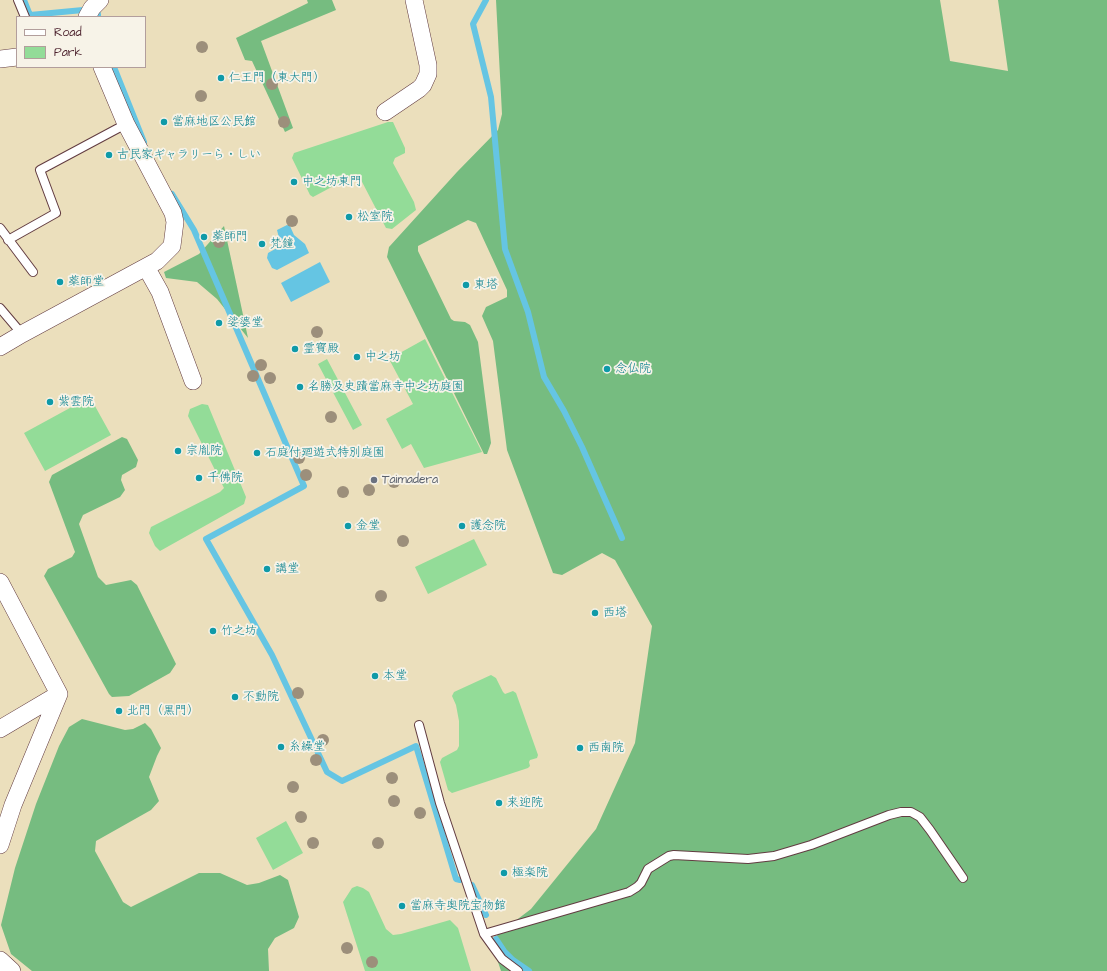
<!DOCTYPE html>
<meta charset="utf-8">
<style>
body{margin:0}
#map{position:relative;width:1107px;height:971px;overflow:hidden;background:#ebdfbc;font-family:"Architects Daughter",sans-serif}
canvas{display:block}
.legend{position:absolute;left:16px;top:16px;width:130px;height:52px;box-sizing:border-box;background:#f7f3e8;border:1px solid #b29e9c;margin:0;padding:5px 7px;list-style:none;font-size:12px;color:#4a1f2b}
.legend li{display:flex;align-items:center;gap:8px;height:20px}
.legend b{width:20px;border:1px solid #b29e9c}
</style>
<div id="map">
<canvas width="1107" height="971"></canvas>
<ul class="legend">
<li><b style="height:5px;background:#fff"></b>Road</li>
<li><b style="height:11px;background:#93dc98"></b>Park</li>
</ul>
</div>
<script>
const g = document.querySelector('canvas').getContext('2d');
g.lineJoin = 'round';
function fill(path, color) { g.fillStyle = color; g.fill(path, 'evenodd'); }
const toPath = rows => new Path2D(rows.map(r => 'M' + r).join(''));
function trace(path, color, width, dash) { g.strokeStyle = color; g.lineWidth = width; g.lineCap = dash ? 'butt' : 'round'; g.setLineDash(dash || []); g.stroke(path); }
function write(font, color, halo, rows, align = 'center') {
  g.font = font + ' "Architects Daughter","Klee One",sans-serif'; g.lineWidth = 3.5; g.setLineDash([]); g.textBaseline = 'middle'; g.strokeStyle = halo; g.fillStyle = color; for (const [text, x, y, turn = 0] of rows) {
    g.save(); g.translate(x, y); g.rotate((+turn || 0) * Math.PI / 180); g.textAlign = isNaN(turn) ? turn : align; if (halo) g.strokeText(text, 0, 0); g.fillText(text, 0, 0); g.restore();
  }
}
fill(toPath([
 [388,122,393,122,405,148,405,153,395,158,393,163,414,202,416,210,392,229,386,228,360,178,356,174,313,197,310,195,292,158,294,153],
 [425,339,482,452,424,468,411,444,402,449,386,419,413,404,389,359],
 [327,359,362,425,353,430,318,364],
 [90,397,111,435,45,471,24,433],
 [202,404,208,405,246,497,244,504,160,551,155,546,149,533,151,527,220,492,224,488,188,416,190,409],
 [474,539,487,565,428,594,415,567],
 [491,675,496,678,503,692,505,694,513,691,516,693,538,755,537,758,530,760,529,762,530,766,528,768,452,793,448,790,440,762,442,758,457,750,459,746,459,721,456,705,452,696,454,692],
 [286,821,303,853,273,870,256,838],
 [357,886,363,888,369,892,386,929,393,935,401,934,450,920,458,928,471,971,365,971,343,902,352,888]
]), '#93dc98');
fill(toPath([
 [307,0,332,0,336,10,261,41,293,128,285,132,252,61,245,60,236,38,308,3],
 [496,0,940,0,950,61,1008,71,998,0,1107,0,1107,971,501,971,495,953,494,941,498,934,531,909,596,829,635,743,652,626,615,560,602,553,562,575,553,573,507,450,493,341,482,316,486,307,507,297,507,290,476,223,468,220,418,246,418,251,451,319,454,321,465,322,470,325,478,342,491,443,487,454,484,454,387,257,389,247,457,172,498,130,502,114],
 [224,226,248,338,217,299,197,282,166,278,164,272,199,254],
 [122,437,127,439,138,460,136,467,122,475,121,480,125,490,120,497,83,515,79,524,98,577,106,585,131,580,137,585,176,664,170,673,129,696,112,697,109,694,44,576,48,569,72,557,75,552,49,482,52,475],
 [82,719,125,730,133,729,145,723,151,729,161,748,157,756,149,777,159,801,151,810,96,841,95,851,123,902,131,907,199,873,220,873,247,885,259,883,280,875,288,880,299,917,294,928,275,938,268,949,269,971,32,971,11,954,1,925,15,868,36,804,59,746,69,727]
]), '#76bc80');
fill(toPath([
 [287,225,290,226,294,235,305,244,309,253,277,270,272,268,267,258,268,253,277,248,279,238,277,230],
 [320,262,330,282,291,302,281,283]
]), '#65c5e3');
trace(toPath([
 [24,0,30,15,83,10,98,14,98,17],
 [486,0,473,24,491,97,505,249,528,312,544,377,564,411,582,447,622,538],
 [114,67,144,142],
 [172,194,194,230,304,486,206,539,272,655,327,772,342,781,416,746,456,879,460,880],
 [472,885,486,915],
 [496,939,504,951,513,960,529,971]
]), '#65c5e3', 6);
const service = toPath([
 [18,0,25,17],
 [0,228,33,272],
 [8,240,56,213,40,170,126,124],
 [0,308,22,334],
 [419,725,440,803,484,934,629,892,637,887,641,883,648,869,669,856,674,855,748,859,774,856,811,845,889,815,901,812,911,812,920,817,930,830,963,878],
 [484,934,502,959,518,971]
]);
const minor = toPath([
 [87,17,92,8,100,0],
 [0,59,17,57],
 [385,112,419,89,423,85,428,74,428,65,414,0],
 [146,267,160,292,193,381],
 [0,347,22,334,157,261,172,246,175,222,173,213,126,124,102,67],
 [0,582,59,694,13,805,0,845],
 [0,729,59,694],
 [0,960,12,971]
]);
trace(service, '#623c41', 10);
trace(minor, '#623c41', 18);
trace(service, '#fff', 8);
trace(minor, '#fff', 17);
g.fillStyle = '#9c8f7b';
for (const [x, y] of [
 [202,47],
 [272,84],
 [201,96],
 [284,122],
 [292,221],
 [219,242],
 [317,332],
 [261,365],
 [253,376],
 [270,378],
 [331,417],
 [299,458],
 [306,475],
 [394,482],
 [369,490],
 [343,492],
 [403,541],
 [381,596],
 [298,693],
 [323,740],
 [316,760],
 [392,778],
 [293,787],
 [394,801],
 [420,813],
 [301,817],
 [313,843],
 [378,843],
 [347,948],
 [372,962]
]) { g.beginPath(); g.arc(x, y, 6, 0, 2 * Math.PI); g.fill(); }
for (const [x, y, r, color] of [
 [221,78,4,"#0f9aa8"],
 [164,122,4,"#0f9aa8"],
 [109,155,4,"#0f9aa8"],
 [294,182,4,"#0f9aa8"],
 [349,217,4,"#0f9aa8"],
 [204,237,4,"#0f9aa8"],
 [262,244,4,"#0f9aa8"],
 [60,282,4,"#0f9aa8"],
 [466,285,4,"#0f9aa8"],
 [219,323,4,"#0f9aa8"],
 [295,349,4,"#0f9aa8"],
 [357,357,4,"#0f9aa8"],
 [607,369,4,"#0f9aa8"],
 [300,387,4,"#0f9aa8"],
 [50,402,4,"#0f9aa8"],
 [178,451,4,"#0f9aa8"],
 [257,453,4,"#0f9aa8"],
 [199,478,4,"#0f9aa8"],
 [374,480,4,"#6b7280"],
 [348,526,4,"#0f9aa8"],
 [462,526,4,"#0f9aa8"],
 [267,569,4,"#0f9aa8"],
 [595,613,4,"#0f9aa8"],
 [213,631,4,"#0f9aa8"],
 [375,676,4,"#0f9aa8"],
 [235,697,4,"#0f9aa8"],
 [119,711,4,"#0f9aa8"],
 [281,747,4,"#0f9aa8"],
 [580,748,4,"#0f9aa8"],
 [499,803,4,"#0f9aa8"],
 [504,873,4,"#0f9aa8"],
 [402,906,4,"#0f9aa8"]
]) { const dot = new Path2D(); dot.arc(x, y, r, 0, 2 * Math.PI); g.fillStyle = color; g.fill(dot); trace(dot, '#f7f3e8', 1.5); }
write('12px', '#0d838f', '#f7f3e8', [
 ["仁王門（東大門）",229,78],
 ["當麻地区公民館",172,122],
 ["古民家ギャラリーら・しい",117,155],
 ["中之坊東門",302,182],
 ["松室院",357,217],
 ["薬師門",212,237],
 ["梵鐘",270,244],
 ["薬師堂",68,282],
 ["東塔",474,285],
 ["娑婆堂",227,323],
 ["霊寳殿",303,349],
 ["中之坊",365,357],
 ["念仏院",615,369],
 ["名勝及史蹟當麻寺中之坊庭園",308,387],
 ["紫雲院",58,402],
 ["宗胤院",186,451],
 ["石庭付廻遊式特別庭園",265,453],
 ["千佛院",207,478],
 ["金堂",356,526],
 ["護念院",470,526],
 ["講堂",275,569],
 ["西塔",603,613],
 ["竹之坊",221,631],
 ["本堂",383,676],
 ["不動院",243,697],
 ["北門（黒門）",127,711],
 ["糸繰堂",289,747],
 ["西南院",588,748],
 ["来迎院",507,803],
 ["極楽院",512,873],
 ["當麻寺奥院宝物館",410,906]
], 'left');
write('12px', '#5b616d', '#f7f3e8', [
 ["Taimadera",382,480]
], 'left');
</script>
